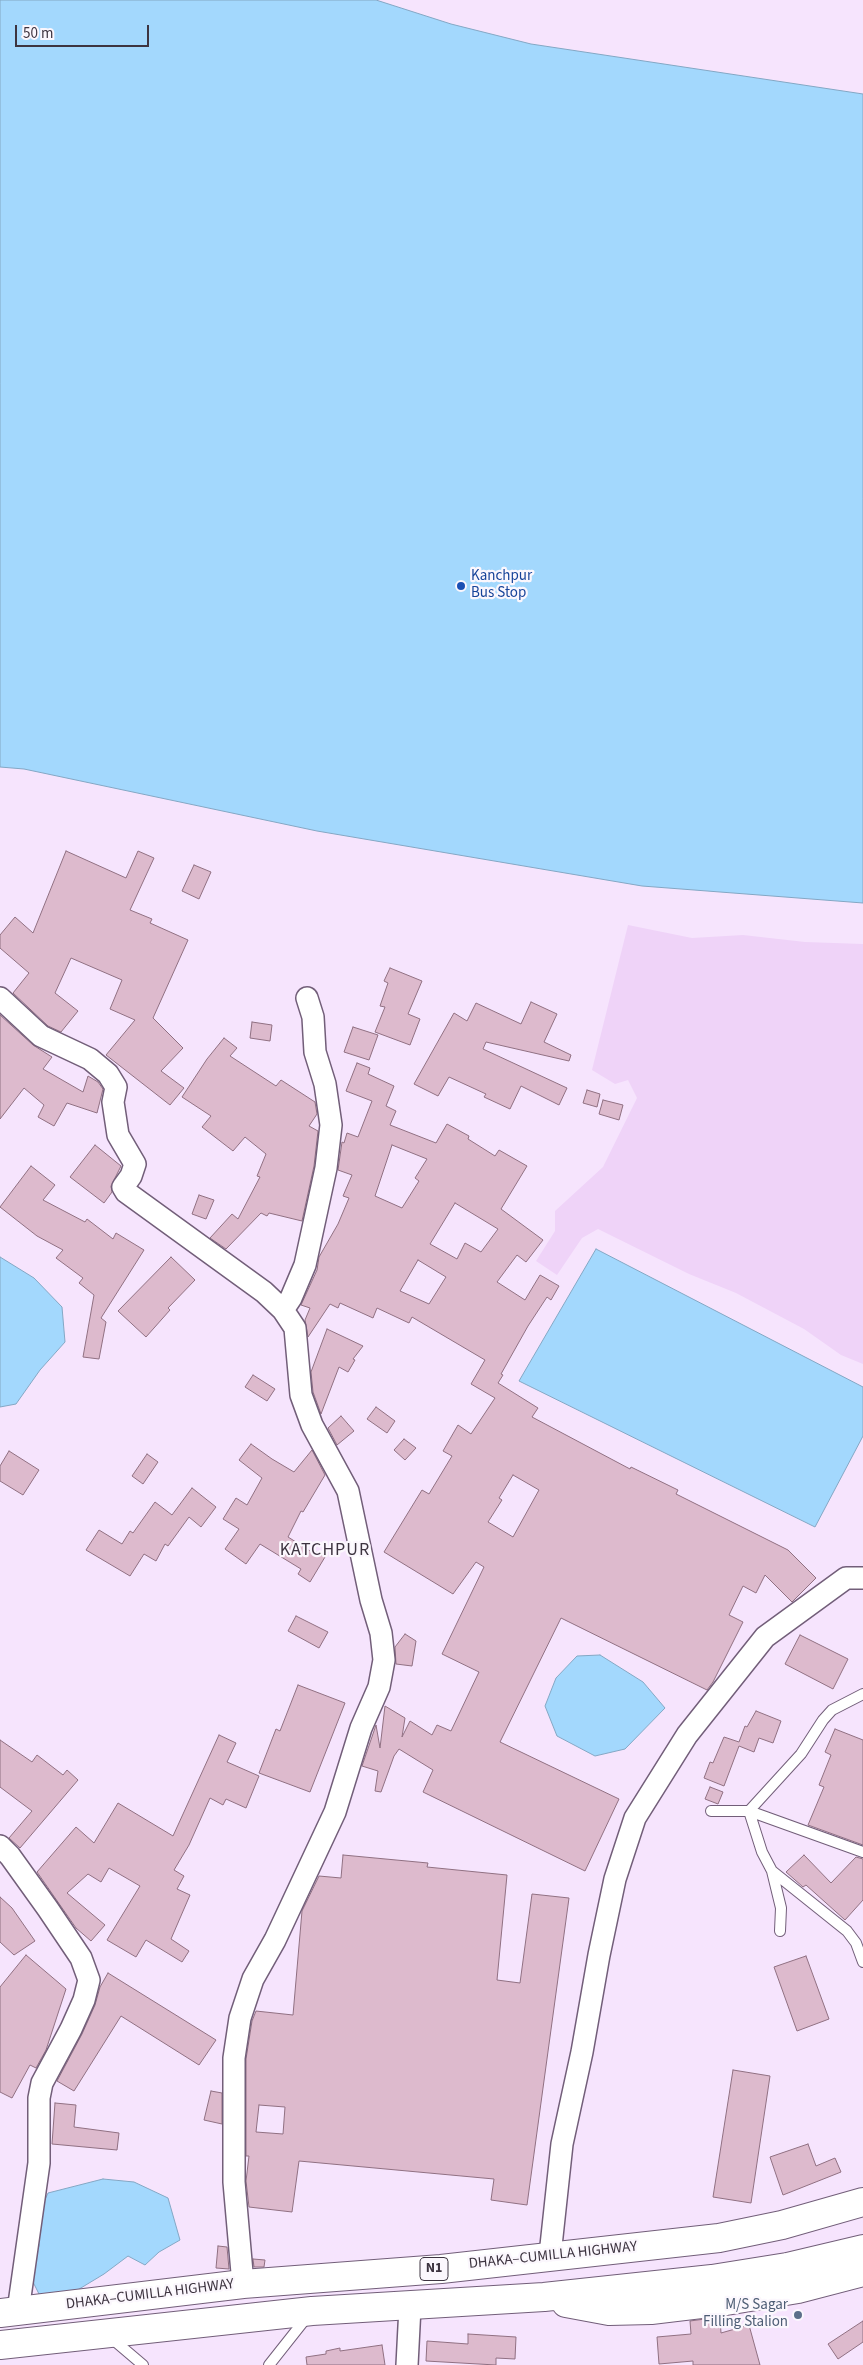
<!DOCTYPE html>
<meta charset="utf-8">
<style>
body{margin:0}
#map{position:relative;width:863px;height:2365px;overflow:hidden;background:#f6e4fd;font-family:"Source Sans 3",sans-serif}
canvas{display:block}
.scale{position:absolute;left:15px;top:25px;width:134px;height:22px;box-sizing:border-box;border:2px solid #3d3440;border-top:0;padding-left:6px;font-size:15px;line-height:18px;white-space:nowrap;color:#3d3440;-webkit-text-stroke:4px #fbf7fd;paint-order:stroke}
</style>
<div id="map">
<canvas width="863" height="2365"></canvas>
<div class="scale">50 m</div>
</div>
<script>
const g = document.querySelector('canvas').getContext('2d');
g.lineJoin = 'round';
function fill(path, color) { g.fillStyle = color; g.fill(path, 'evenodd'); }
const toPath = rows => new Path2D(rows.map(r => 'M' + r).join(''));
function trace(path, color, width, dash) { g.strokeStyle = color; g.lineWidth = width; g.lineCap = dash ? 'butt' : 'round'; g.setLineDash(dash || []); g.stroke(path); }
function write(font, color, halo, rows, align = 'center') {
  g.font = font + ' "Source Sans 3",sans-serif'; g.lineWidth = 4.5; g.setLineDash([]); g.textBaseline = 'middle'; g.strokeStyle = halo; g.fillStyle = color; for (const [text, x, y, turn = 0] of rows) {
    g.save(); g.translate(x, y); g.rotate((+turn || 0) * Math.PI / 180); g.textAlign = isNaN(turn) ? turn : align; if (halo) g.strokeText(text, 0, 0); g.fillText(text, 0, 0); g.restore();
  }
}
fill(toPath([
 [628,925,692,938,743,935,805,942,863,944,863,1364,841,1355,804,1329,736,1293,689,1274,598,1229,582,1238,557,1275,536,1261,555,1231,555,1211,603,1167,637,1098,628,1080,615,1084,592,1070]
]), '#efd3f8');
const water = toPath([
 [0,0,376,0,451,24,531,44,863,94,863,903,642,886,317,831,24,769,0,767,0,0],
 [596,1249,863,1387,863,1436,815,1527,519,1381,596,1249],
 [0,1257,34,1278,62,1307,65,1342,40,1370,16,1404,0,1407,0,1257],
 [600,1655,643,1682,665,1708,625,1749,595,1756,557,1736,545,1706,556,1678,577,1656,600,1655],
 [103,2179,134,2182,168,2198,180,2240,159,2252,145,2265,128,2256,104,2274,61,2300,39,2294,27,2270,39,2246,35,2222,48,2193,103,2179]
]);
fill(water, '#a3d8fd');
trace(water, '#84a7c4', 1);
const building = toPath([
 [66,851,126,878,138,851,154,858,130,910,152,919,150,923,188,940,153,1018,183,1048,161,1071,184,1088,170,1105,106,1055,135,1020,110,1009,122,980,71,958,55,993,78,1011,61,1032,48,1026,13,993,29,973,0,948,0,935,15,917,33,933,66,851],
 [194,865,211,872,199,899,182,891,194,865],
 [390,968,422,981,408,1014,420,1019,410,1045,375,1032,385,1007,380,1006,388,983,384,981,390,968],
 [531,1002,557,1014,544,1042,571,1055,569,1061,486,1042,483,1049,567,1088,559,1105,521,1086,510,1109,484,1097,486,1094,449,1077,438,1096,414,1084,454,1013,467,1021,476,1003,521,1024,531,1002],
 [0,1015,33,1045,52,1057,43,1069,83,1092,88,1076,98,1082,103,1089,97,1113,67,1103,54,1126,38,1117,44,1105,24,1088,0,1119,0,1015],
 [252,1022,272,1025,270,1041,250,1038,252,1022],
 [353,1027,378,1035,369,1060,344,1052,353,1027],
 [224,1038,237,1048,230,1056,276,1086,281,1080,315,1102,317,1114,309,1126,318,1131,314,1166,302,1221,269,1213,267,1216,261,1213,226,1249,210,1238,232,1214,238,1219,260,1177,257,1176,266,1154,245,1137,233,1151,202,1127,211,1116,182,1097,207,1059,224,1038],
 [357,1063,370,1068,368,1074,394,1086,386,1106,396,1111,390,1125,436,1143,447,1124,469,1136,468,1139,495,1156,499,1150,527,1166,501,1209,543,1240,526,1262,517,1255,497,1282,525,1300,540,1275,559,1286,551,1300,547,1297,528,1326,501,1374,503,1375,498,1383,538,1408,532,1417,630,1469,631,1467,678,1490,676,1494,788,1550,816,1578,792,1602,765,1575,756,1593,743,1586,729,1615,743,1622,713,1682,707,1690,561,1618,500,1742,619,1799,585,1871,423,1792,433,1770,399,1749,394,1756,381,1792,375,1791,378,1771,362,1766,376,1725,380,1748,385,1706,405,1718,402,1737,410,1721,432,1735,437,1725,451,1731,479,1672,442,1654,484,1567,476,1562,453,1594,384,1552,422,1490,429,1494,452,1456,443,1451,458,1425,471,1434,495,1398,471,1384,485,1360,412,1317,409,1323,377,1308,373,1318,340,1303,338,1308,330,1304,308,1337,305,1320,310,1308,301,1305,317,1270,319,1257,338,1224,349,1198,343,1196,352,1175,338,1170,342,1142,344,1143,347,1133,358,1137,372,1101,346,1091,357,1063],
 [392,1145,427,1159,415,1178,419,1181,402,1208,375,1196,392,1145],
 [455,1203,498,1229,481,1252,465,1243,457,1259,430,1244,455,1203],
 [418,1260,446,1277,429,1304,400,1291,418,1260],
 [513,1475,539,1490,513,1537,488,1522,502,1500,499,1498,513,1475],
 [587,1090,600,1094,597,1107,583,1103,587,1090],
 [603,1100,623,1105,619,1120,599,1114,603,1100],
 [95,1145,121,1166,111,1186,112,1192,104,1203,70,1177,95,1145],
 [31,1166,55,1185,43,1200,85,1222,87,1219,113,1239,116,1233,144,1250,101,1318,106,1322,99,1359,83,1357,94,1295,79,1283,83,1278,56,1258,63,1250,37,1236,0,1207,31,1166],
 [199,1195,214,1200,206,1219,192,1214,199,1195],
 [171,1257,195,1280,168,1308,170,1310,146,1337,118,1311,171,1257],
 [327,1329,363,1346,353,1359,355,1360,348,1372,339,1367,321,1414,313,1392,311,1372,327,1329],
 [253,1375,275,1389,267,1401,245,1387,253,1375],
 [376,1407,395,1421,387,1433,367,1419,376,1407],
 [341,1416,354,1431,337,1445,328,1428,341,1416],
 [404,1439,416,1448,405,1460,394,1450,404,1439],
 [251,1444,272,1459,294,1472,312,1450,325,1475,303,1512,301,1511,288,1537,312,1552,313,1550,325,1557,310,1582,298,1574,301,1569,260,1544,246,1564,225,1549,239,1529,223,1519,236,1498,247,1505,262,1478,239,1460,251,1444],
 [9,1451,39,1470,23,1495,0,1481,0,1466,9,1451],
 [147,1454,158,1462,143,1484,132,1476,147,1454],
 [192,1488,216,1507,201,1527,189,1517,168,1546,165,1544,156,1561,144,1554,130,1576,86,1550,99,1530,122,1544,130,1531,133,1533,155,1502,172,1515,192,1488],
 [296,1616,328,1632,319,1648,288,1631,296,1616],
 [405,1634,416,1641,412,1666,396,1664,395,1647,405,1634],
 [800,1635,848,1659,833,1689,785,1664,800,1635],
 [298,1685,345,1703,310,1792,259,1773,276,1729,280,1731,298,1685],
 [756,1711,781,1721,773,1743,759,1738,754,1752,739,1746,724,1786,704,1778,710,1762,713,1763,724,1737,739,1742,745,1726,747,1727,756,1711],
 [835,1729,863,1740,863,1845,808,1825,824,1787,819,1785,831,1755,825,1752,835,1729],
 [219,1735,236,1743,227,1762,259,1776,246,1808,226,1799,223,1805,210,1798,189,1845,174,1870,184,1876,177,1889,190,1895,171,1939,189,1951,182,1962,146,1940,136,1957,107,1940,140,1886,109,1868,101,1882,88,1874,67,1893,105,1925,91,1941,76,1928,37,1872,76,1827,94,1843,118,1803,173,1836,219,1735],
 [0,1740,32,1762,37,1755,63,1775,67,1770,78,1780,20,1848,9,1838,32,1811,0,1787,0,1740],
 [710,1787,723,1792,718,1804,705,1799,710,1787],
 [343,1855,428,1863,427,1867,507,1875,497,1980,520,1983,532,1894,569,1898,527,2205,491,2200,494,2179,299,2161,292,2212,249,2207,246,2181,249,2156,246,2156,246,2059,252,2021,256,2011,293,2015,302,1911,319,1876,341,1878,343,1855],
 [259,2105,285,2107,283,2134,256,2132,259,2105],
 [804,1855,831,1883,856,1857,863,1859,863,1900,845,1920,806,1885,803,1887,786,1872,804,1855],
 [0,1897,12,1908,35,1941,14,1955,0,1942,0,1897],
 [26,1955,66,1989,46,2050,36,2068,30,2065,12,2098,0,2092,0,1987,26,1955],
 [806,1956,829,2019,797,2031,774,1967,806,1956],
 [108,1973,216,2040,199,2065,121,2016,74,2091,57,2081,82,2034,95,2005,100,1987,108,1973],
 [733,2070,770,2076,751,2203,713,2197,733,2070],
 [211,2091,222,2093,222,2124,204,2120,211,2091],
 [55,2103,76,2105,74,2127,119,2133,117,2150,52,2144,55,2103],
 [808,2144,816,2166,835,2158,841,2172,783,2195,770,2157,808,2144],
 [218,2246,227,2247,229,2269,216,2268,218,2246],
 [253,2259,265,2260,264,2267,254,2267,253,2259],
 [720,2317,721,2333,749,2325,760,2365,693,2365,693,2361,659,2364,657,2337,691,2334,690,2321,720,2317],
 [863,2321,863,2342,838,2359,828,2344,863,2321],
 [468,2334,516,2337,515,2359,496,2358,496,2365,426,2361,427,2341,468,2344,468,2334],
 [382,2345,385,2365,307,2365,306,2357,326,2354,326,2351,340,2348,340,2351,382,2345]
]);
fill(building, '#ddbacd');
trace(building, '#907082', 1);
const service = toPath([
 [711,1811,749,1811,863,1852],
 [772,1871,847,1931,856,1943,863,1962],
 [780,1931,781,1908,772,1871,762,1852,749,1811,801,1754,823,1720,832,1710,863,1694],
 [110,2337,143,2365],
 [269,2365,307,2317]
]);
const minor = toPath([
 [0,998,41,1036,90,1059,108,1074,116,1087,113,1102,118,1135,135,1164,131,1176,123,1187,126,1192,264,1292,283,1310,295,1328,301,1395,312,1425,348,1491,371,1600,381,1633,384,1660,379,1687,361,1728,335,1812,275,1940,253,1979,240,2018,234,2058,234,2182,243,2284],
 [283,1310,291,1298,305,1265,326,1168,331,1125,325,1084,315,1052,313,1017,307,998],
 [0,1846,10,1856,48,1909,81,1958,89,1980,84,2000,71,2029,42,2083,39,2098,39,2163,18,2311],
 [550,2255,562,2144,582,2052,599,1955,615,1879,635,1818,687,1735,765,1637,846,1578,863,1578],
 [407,2365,410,2307]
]);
const trunk = toPath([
 [566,2303,609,2311,651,2310,726,2301,798,2289,863,2272],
 [0,2313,243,2284,441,2269,719,2238,782,2225,863,2202],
 [0,2345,312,2311,544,2297,712,2279,787,2267,863,2249]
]);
trace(service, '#725e79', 12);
trace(minor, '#725e79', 24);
trace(trunk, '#725e79', 30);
trace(service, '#fff', 10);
trace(minor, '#fff', 21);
trace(trunk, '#fff', 28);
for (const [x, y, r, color] of [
 [461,586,5,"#1a4fb4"],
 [798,2315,5,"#5c6f8a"]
]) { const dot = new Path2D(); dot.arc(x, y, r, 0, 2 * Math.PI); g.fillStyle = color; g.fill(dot); trace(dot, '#fbf7fd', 2); }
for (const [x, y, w] of [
 [434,2269,28]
]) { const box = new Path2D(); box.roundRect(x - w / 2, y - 11.5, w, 23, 4); g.fillStyle = '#fbf7fd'; g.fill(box); trace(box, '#3d3440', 1); }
write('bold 14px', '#3d3440', null, [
 ["N1",434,2269]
]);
write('15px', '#164399', '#fbf7fd', [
 ["Kanchpur",471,577],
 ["Bus Stop",471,594]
], 'left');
write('15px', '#3d3440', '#fbf7fd', [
 ["DHAKA–CUMILLA HIGHWAY",553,2256,-6],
 ["DHAKA–CUMILLA HIGHWAY",150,2295,-7]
]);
write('15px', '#4e5e75', '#fbf7fd', [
 ["M/S Sagar",788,2306],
 ["Filling Stalion",788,2323]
], 'right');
g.letterSpacing = '1px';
write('18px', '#3d3440', '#fbf7fd', [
 ["KATCHPUR",325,1551]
]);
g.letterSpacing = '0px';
</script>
